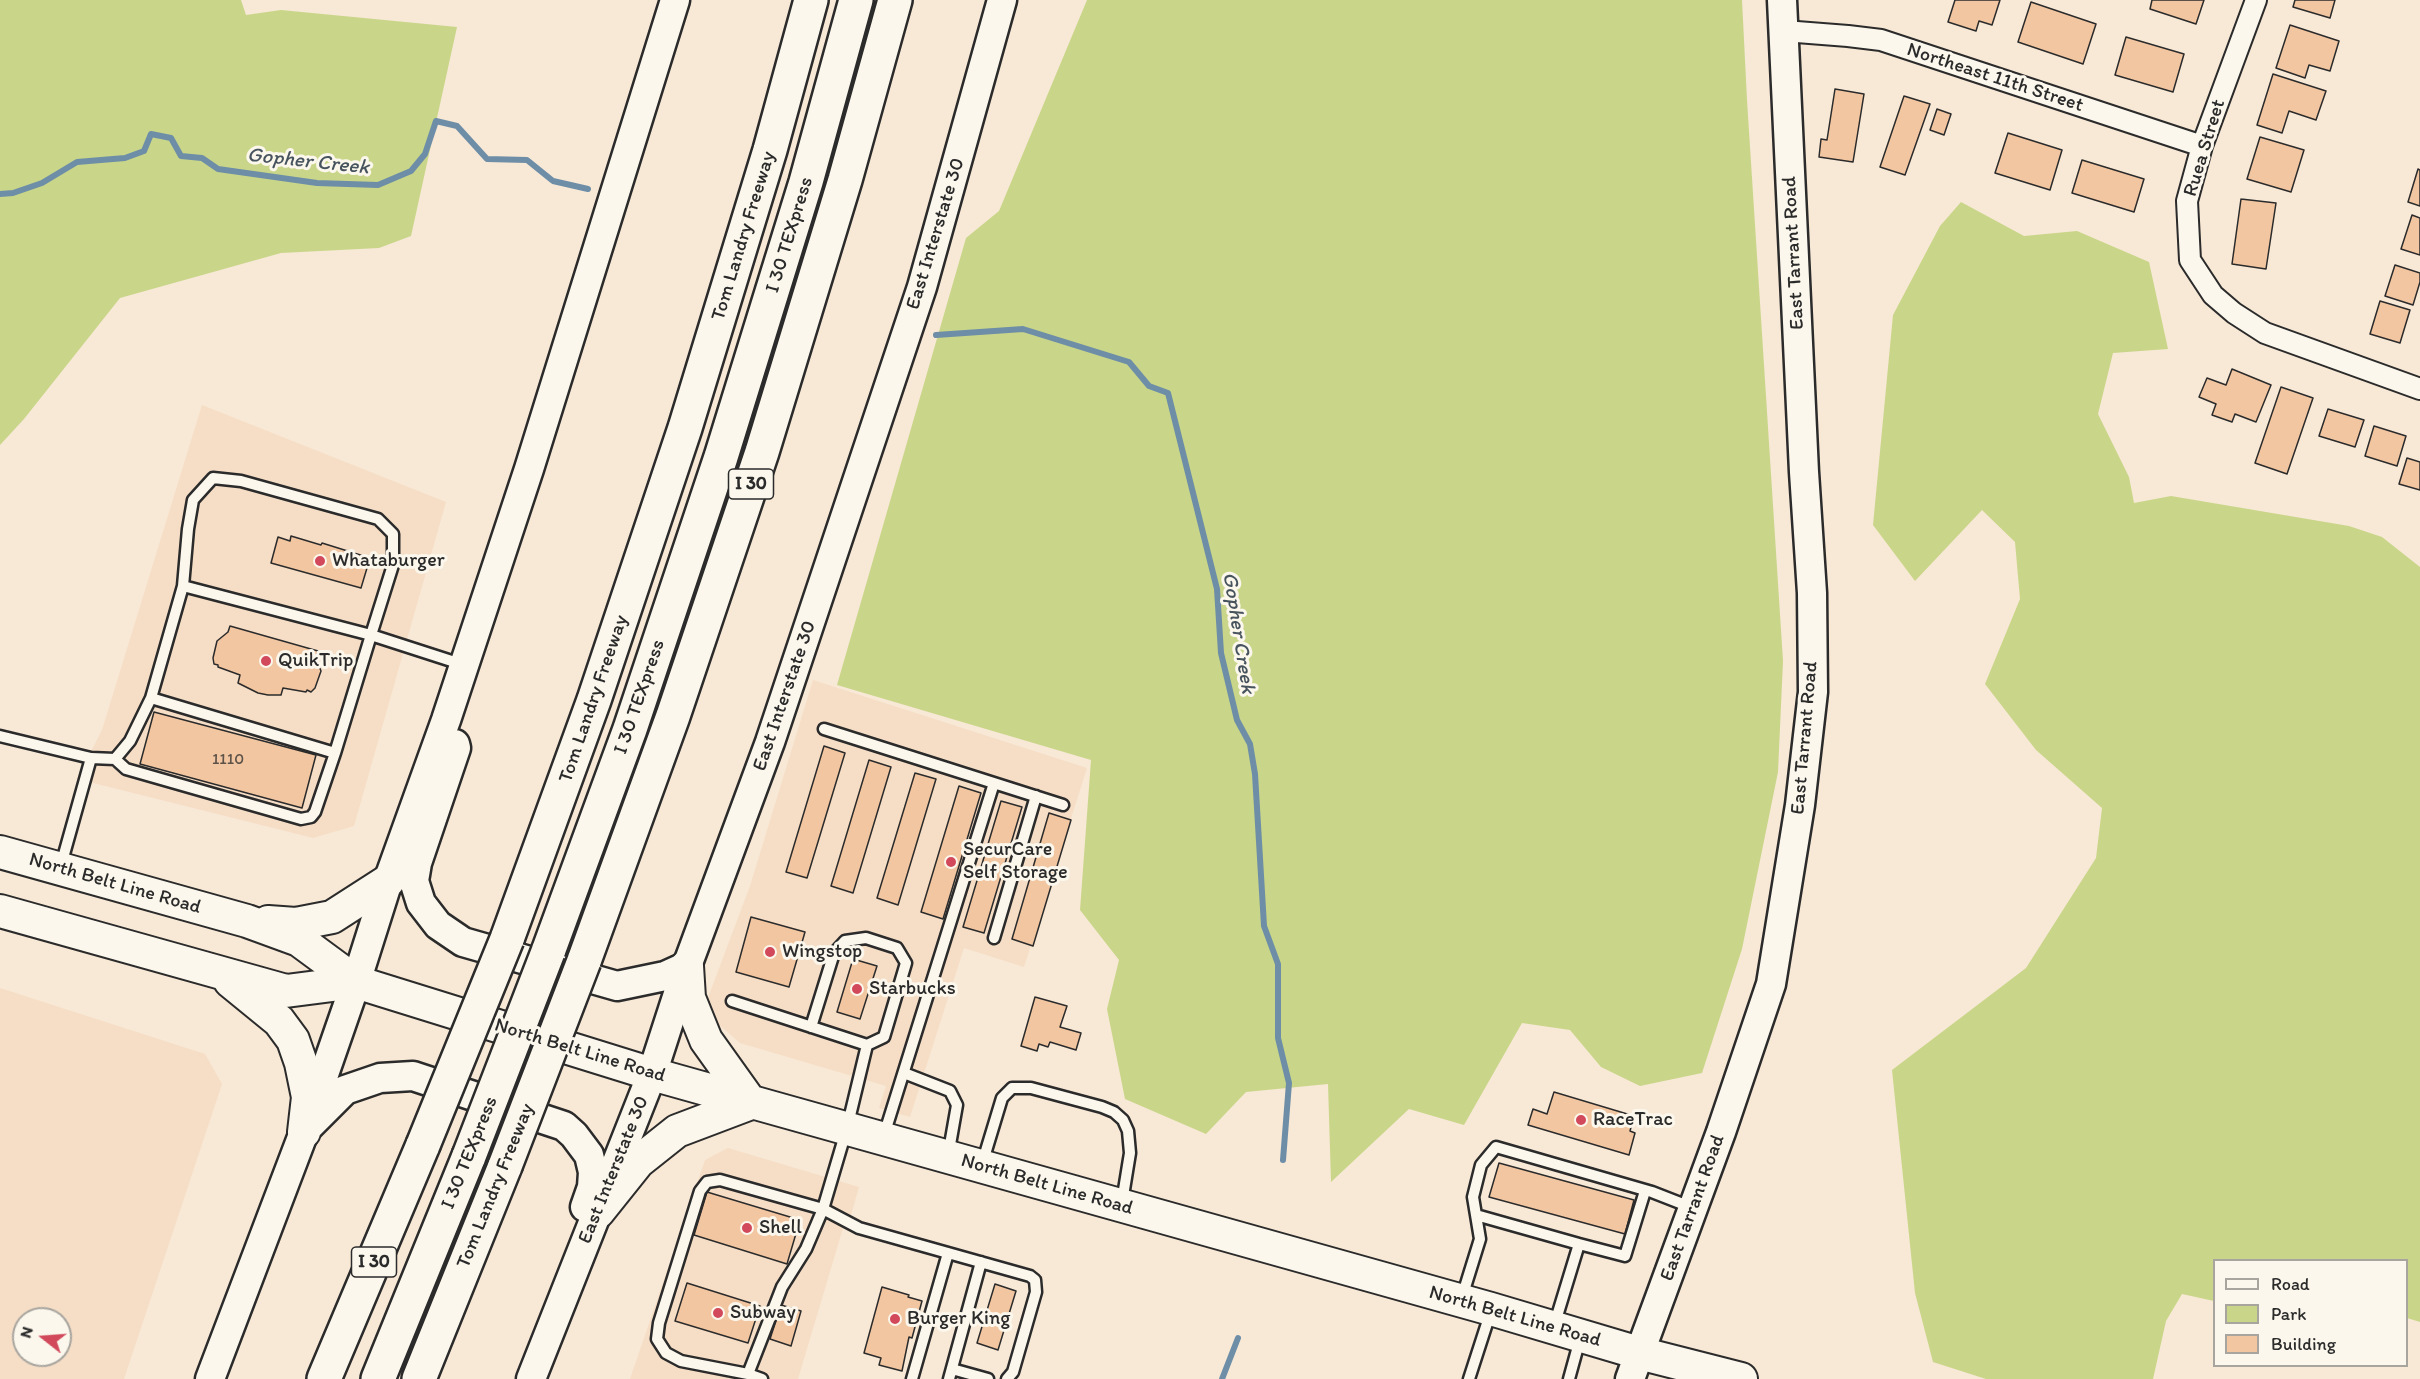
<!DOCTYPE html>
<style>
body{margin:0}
#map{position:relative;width:2420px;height:1379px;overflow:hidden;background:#f8e8d6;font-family:Itim,sans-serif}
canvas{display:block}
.legend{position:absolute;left:2213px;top:1259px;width:195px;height:108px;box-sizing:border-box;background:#fbf7ec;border:2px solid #a8a59f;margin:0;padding:8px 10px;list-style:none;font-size:18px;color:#2b2b2b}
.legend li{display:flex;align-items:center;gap:12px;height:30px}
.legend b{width:30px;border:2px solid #a8a59f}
.north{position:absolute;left:12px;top:1307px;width:60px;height:60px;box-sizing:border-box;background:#fbf7ec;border:2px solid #a8a59f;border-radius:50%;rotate:287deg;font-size:16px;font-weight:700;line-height:24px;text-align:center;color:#2b2b2b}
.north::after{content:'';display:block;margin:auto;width:21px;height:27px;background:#d1495b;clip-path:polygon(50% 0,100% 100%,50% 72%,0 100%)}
</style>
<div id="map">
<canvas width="2420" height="1379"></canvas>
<ul class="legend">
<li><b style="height:8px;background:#fbf7ec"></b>Road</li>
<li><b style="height:16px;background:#c9d689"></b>Park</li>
<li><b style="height:16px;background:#f2c6a1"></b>Building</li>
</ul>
<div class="north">N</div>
</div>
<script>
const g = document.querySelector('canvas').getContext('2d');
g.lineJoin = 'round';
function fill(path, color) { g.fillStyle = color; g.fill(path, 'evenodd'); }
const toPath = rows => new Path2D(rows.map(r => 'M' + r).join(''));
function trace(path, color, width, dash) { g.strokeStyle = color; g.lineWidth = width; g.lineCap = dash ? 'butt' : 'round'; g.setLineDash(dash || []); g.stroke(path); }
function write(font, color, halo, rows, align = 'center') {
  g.font = font + ' Itim,sans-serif'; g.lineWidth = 6; g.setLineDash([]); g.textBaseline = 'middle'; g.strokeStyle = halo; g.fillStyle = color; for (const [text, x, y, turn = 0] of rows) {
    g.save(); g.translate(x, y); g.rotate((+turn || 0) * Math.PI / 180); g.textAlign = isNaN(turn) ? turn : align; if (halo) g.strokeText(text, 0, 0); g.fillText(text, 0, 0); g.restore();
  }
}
fill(toPath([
 [202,405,446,502,354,826,313,838,77,779,102,730],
 [813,680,1087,768,1024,967,964,948,910,1117,879,1108,886,1086,740,1043,703,1011,750,886],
 [0,988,205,1054,222,1084,124,1379,0,1379],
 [24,1319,60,1319,60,1355,24,1355],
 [728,1148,859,1187,847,1229,843,1228,798,1379,630,1379,705,1160]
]), '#f6dec6');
fill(toPath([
 [0,0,241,0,246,15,281,10,457,27,411,236,379,248,281,253,120,298,24,419,0,445],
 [1087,0,1742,0,1747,100,1783,661,1778,772,1742,949,1702,1073,1640,1086,1601,1067,1570,1030,1522,1023,1464,1125,1409,1109,1331,1182,1328,1084,1246,1092,1206,1134,1125,1099,1107,1009,1119,960,1080,910,1091,760,837,685,966,238,999,211],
 [1961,202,2024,236,2077,231,2149,262,2168,349,2113,353,2098,414,2129,477,2134,503,2171,496,2349,526,2382,537,2420,567,2420,1322,2407,1318,2406,1260,2214,1260,2214,1301,2182,1294,2166,1321,2153,1379,1986,1379,1933,1362,1915,1293,1892,1070,2026,968,2096,858,2102,808,2036,750,1985,684,2020,599,2015,542,1982,510,1915,581,1873,525,1893,315,1940,226]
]), '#c9d689');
trace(toPath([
 [0,194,13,193,42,183,77,162,125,158,144,151,151,134,171,138,181,156,202,158,218,169,317,183,378,185,411,171,425,154,436,121,457,126,487,159,527,160,553,181,588,189],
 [936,335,1023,329,1129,362,1149,386,1168,393,1217,589,1221,653,1237,720,1250,744,1255,774,1264,926,1278,964,1278,1038,1289,1083,1283,1160],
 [1222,1379,1238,1338]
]), '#6e8ea7', 6);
const building = toPath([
 [1955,0,2000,0,1992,25,1979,21,1976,31,1948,22,1955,0],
 [2152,0,2204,0,2196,24,2150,9,2152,0],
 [2295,0,2335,0,2330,18,2293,7,2295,0],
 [2031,2,2096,24,2083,64,2018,42,2031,2],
 [2290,25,2339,41,2330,71,2309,65,2305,78,2276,68,2290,25],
 [2126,37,2184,54,2173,92,2115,75,2126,37],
 [2273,74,2326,91,2316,120,2289,111,2282,133,2257,125,2273,74],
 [1835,89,1864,94,1853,162,1819,157,1821,139,1827,140,1835,89],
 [1904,96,1930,104,1905,175,1880,167,1904,96],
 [1937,109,1951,114,1944,135,1930,130,1937,109],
 [2008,133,2062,150,2050,190,1995,173,2008,133],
 [2260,137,2304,150,2291,192,2247,179,2260,137],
 [2082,160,2144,179,2134,212,2072,193,2082,160],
 [2418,169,2420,170,2420,206,2408,202,2418,169],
 [2241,199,2276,203,2266,269,2232,264,2241,199],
 [2412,215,2420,218,2420,255,2401,249,2412,215],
 [2395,265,2420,273,2420,282,2413,305,2385,296,2395,265],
 [2380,301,2410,310,2400,343,2370,334,2380,301],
 [2232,369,2271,385,2256,422,2235,414,2232,422,2212,415,2216,404,2199,397,2207,378,2226,385,2232,369],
 [2281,387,2313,398,2287,474,2255,463,2281,387],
 [2328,409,2364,420,2355,447,2319,436,2328,409],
 [2374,426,2406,436,2397,466,2365,456,2374,426],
 [2407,458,2420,462,2420,490,2399,484,2407,458],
 [291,536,321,545,322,543,370,558,361,588,271,563,278,537,290,541,291,536],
 [230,626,318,651,316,658,321,671,315,688,311,692,307,690,306,692,283,688,281,695,268,695,258,693,238,683,240,675,218,667,218,665,214,664,213,658,217,641,228,632,230,626],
 [154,712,316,755,302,808,140,764,154,712],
 [824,746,845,753,807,878,786,872,824,746],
 [869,760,891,767,853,893,831,886,869,760],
 [915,773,936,779,898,905,877,898,915,773],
 [959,786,981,793,943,919,921,912,959,786],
 [1001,801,1022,807,984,933,963,927,1001,801],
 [1049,813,1071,820,1033,946,1012,939,1049,813],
 [751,917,805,932,789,987,736,972,751,917],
 [853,959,877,966,860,1019,837,1012,853,959],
 [1035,997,1067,1006,1060,1027,1081,1033,1076,1050,1050,1042,1048,1047,1039,1044,1037,1051,1021,1046,1035,997],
 [1554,1092,1634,1116,1630,1131,1635,1133,1629,1155,1528,1125,1533,1109,1547,1114,1554,1092],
 [1499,1163,1634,1200,1625,1234,1489,1197,1499,1163],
 [707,1192,800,1220,787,1264,694,1235,707,1192],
 [687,1283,760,1306,748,1343,675,1321,687,1283],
 [995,1284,1016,1291,998,1350,977,1343,995,1284],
 [882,1287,909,1295,908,1297,922,1301,912,1338,909,1337,902,1371,879,1365,881,1358,864,1353,882,1287],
 [781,1305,801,1311,791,1346,770,1339,781,1305]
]);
fill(building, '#f2c6a1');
trace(building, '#2b2b2b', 1.5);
const lane = toPath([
 [183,586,188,529,193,500,213,478,241,481,378,519,393,534,393,565,371,635,464,665],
 [824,729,1063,805],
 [0,736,91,758,115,759,130,741,151,698,183,586,371,635,335,753,151,698],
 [115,759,126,769,301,819,311,817,315,812,335,753],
 [61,865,91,758],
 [994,938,1036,796],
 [732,1001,867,1045],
 [904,1073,950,1091,957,1105,948,1156],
 [884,1135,994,783],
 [982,1164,1002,1098,1012,1088,1031,1088,1102,1107,1114,1112,1123,1120,1128,1131,1130,1153,1122,1202],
 [1476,1215,1579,1244,1554,1326],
 [1579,1244,1625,1256,1645,1191],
 [1462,1297,1480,1239,1473,1197,1481,1165,1496,1147,1652,1192,1693,1208],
 [952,1369,988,1379],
 [748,1374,782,1287,806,1249,823,1209,847,1128,867,1045,884,1037,906,963,897,948,866,938,845,941,834,953,811,1027],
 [762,1379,748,1374,681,1361,666,1353,657,1339,659,1323,700,1191,707,1182,720,1180,823,1209,859,1228,1030,1276,1035,1280,1036,1292,1013,1372,1007,1379],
 [912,1379,948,1253],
 [949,1379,981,1262],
 [1469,1379,1491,1311],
 [1569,1379,1580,1339]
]);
const street = toPath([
 [2256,0,2202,146,2187,201,2190,260,2213,295,2234,313,2265,333,2420,389],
 [1784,31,1848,36,1881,40,2202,146]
]);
const secondary = toPath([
 [455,744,456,748,417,863,414,881,421,903,438,925,463,942,617,986,665,976,687,966],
 [310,1125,345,1090,380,1078,413,1076,564,1126,574,1135,589,1155,593,1172,592,1187,585,1207],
 [210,1379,304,1132,356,982,388,881,446,720,529,469,675,0],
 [531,1379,652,1074,687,966,770,742,922,287,1002,0],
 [1630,1379,1721,1132,1771,984,1800,805,1813,692,1812,593,1804,472,1782,0]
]);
const primary = toPath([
 [0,852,247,921,299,940,356,982,652,1074,1491,1309,1639,1353,1741,1379],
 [0,911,286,991,356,982],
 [268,922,296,924,332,917,388,881],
 [687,966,689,998,706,1040,751,1103],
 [230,981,279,1021,293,1040,301,1063,308,1097,304,1132],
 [598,1212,638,1162,677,1131,751,1103]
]);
const highway = toPath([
 [507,939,594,700,685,428,770,150,811,0],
 [548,952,630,729,721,457,806,182,856,0],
 [584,961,673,716,762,452,845,180,895,0],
 [324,1379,423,1145],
 [378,1379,469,1156],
 [419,1379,505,1166]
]);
trace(lane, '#2b2b2b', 15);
trace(street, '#2b2b2b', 24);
trace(secondary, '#2b2b2b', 33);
trace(primary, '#2b2b2b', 36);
trace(highway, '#2b2b2b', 38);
trace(lane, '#fbf7ec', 10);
trace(street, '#fbf7ec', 20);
trace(secondary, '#fbf7ec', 28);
trace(primary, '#fbf7ec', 32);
trace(highway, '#fbf7ec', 33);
const highwayBridge = toPath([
 [423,1145,507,939],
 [469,1156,548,952],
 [505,1166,584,961]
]);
trace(highwayBridge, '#2b2b2b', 38, []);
trace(highwayBridge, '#fbf7ec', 33);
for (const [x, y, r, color] of [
 [320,561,6,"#d1495b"],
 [266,661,6,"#d1495b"],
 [951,862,6,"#d1495b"],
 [770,952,6,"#d1495b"],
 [857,989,6,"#d1495b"],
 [1581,1120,6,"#d1495b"],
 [747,1228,6,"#d1495b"],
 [718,1313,6,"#d1495b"],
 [895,1319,6,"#d1495b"]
]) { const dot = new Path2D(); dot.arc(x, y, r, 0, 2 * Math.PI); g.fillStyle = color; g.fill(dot); trace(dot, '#fbf7ec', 2); }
write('16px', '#5d5248', null, [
 ["1110",228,760]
]);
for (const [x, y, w] of [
 [751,484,45],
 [374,1262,45]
]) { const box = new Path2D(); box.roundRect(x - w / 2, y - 15, w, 30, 4.5); g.fillStyle = '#fbf7ec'; g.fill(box); trace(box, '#2b2b2b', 1.5); }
write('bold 18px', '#2b2b2b', null, [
 ["I 30",751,484],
 ["I 30",374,1262]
]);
write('20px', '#2b2b2b', '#fbf7ec', [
 ["Northeast 11th Street",1995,78,18],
 ["Ruea Street",2205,148,-73],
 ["East Interstate 30",936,234,-73],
 ["I 30 TEXpress",790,235,-73],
 ["Tom Landry Freeway",744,236,-73],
 ["East Tarrant Road",1794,253,-93],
 ["East Interstate 30",785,696,-71],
 ["I 30 TEXpress",640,697,-71],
 ["Tom Landry Freeway",594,699,-71],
 ["East Tarrant Road",1805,738,-85],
 ["North Belt Line Road",115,884,16],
 ["North Belt Line Road",580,1051,17],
 ["I 30 TEXpress",470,1153,-68],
 ["East Interstate 30",614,1170,-68],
 ["North Belt Line Road",1047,1185,16],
 ["Tom Landry Freeway",496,1186,-68],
 ["East Tarrant Road",1693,1208,-70],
 ["North Belt Line Road",1515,1317,16]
]);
write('20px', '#2b2b2b', '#fbf7ec', [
 ["Whataburger",332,561],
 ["QuikTrip",278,661],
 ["SecurCare",963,850],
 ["Self Storage",963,873],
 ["Wingstop",782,952],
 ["Starbucks",869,989],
 ["RaceTrac",1593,1120],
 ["Shell",759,1228],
 ["Subway",730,1313],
 ["Burger King",907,1319]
], 'left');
write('italic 21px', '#47545e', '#fbf7ec', [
 ["Gopher Creek",308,162,6],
 ["Gopher Creek",1238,633,81]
]);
</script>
